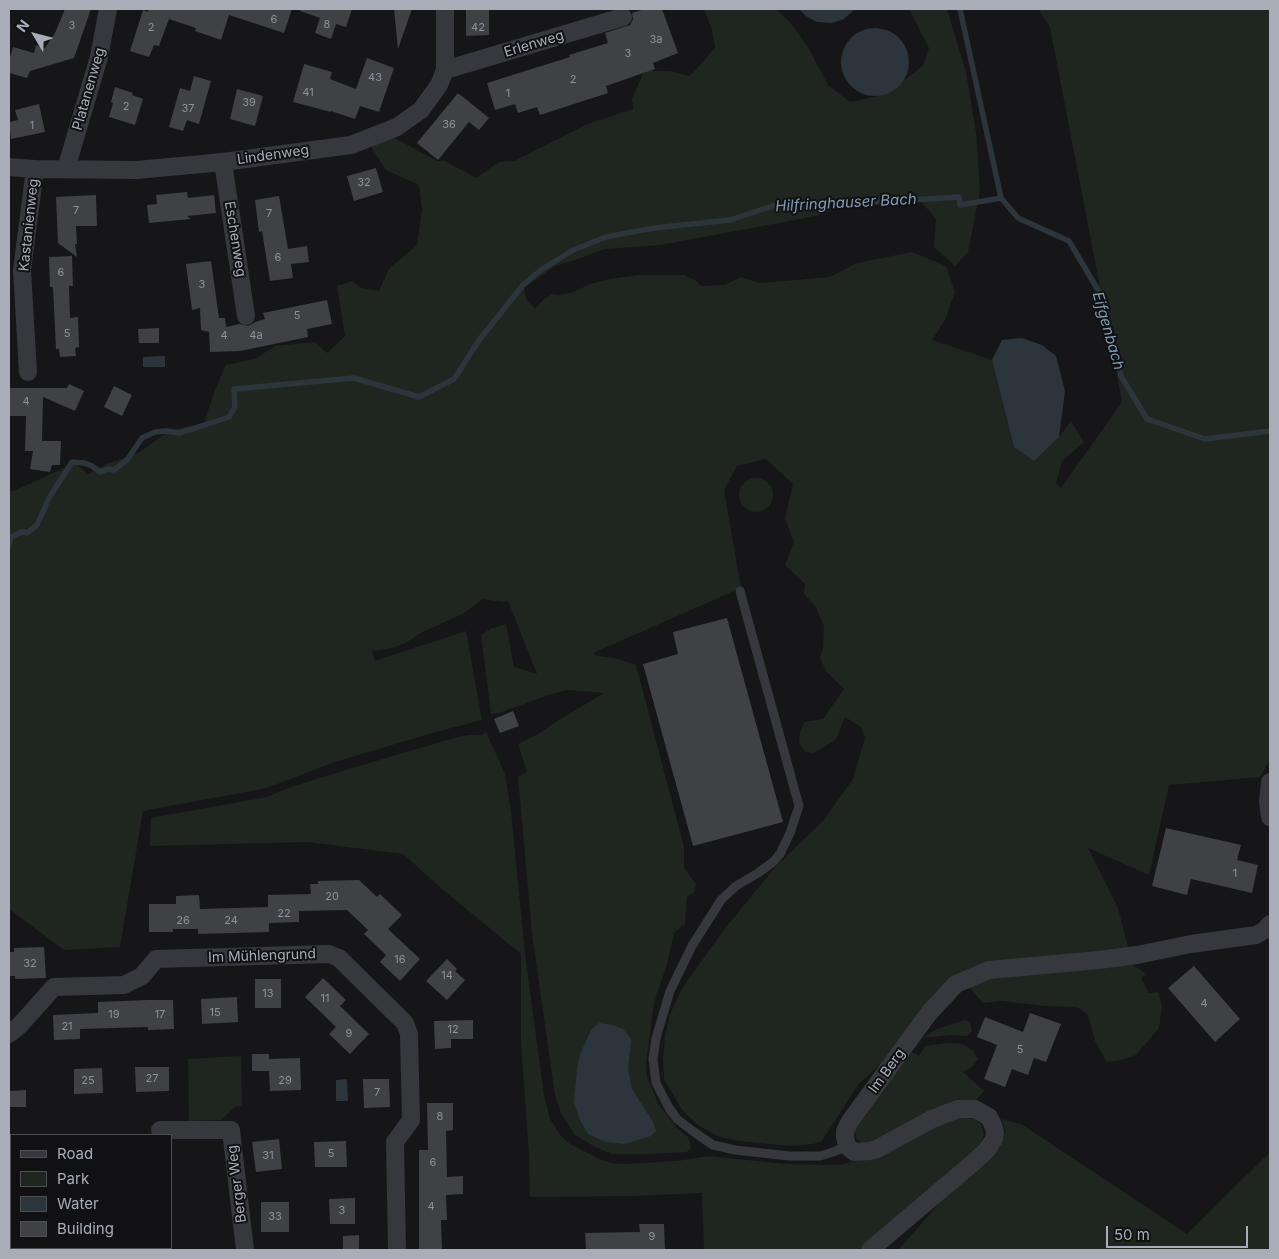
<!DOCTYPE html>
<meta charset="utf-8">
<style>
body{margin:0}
#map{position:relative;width:1279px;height:1259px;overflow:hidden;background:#161618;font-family:Inter,sans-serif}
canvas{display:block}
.frame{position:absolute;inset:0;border:10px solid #a8adb8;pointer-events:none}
.legend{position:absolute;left:10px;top:1134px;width:162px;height:115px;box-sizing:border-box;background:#111113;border:1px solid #4d4f55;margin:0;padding:6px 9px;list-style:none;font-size:15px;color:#a8adb8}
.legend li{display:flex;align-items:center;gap:10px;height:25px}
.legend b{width:25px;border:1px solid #4d4f55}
.north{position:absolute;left:10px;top:10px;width:50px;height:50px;-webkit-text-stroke:4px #111113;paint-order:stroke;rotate:307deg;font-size:14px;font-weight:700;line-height:20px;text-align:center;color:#a8adb8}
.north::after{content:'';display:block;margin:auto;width:18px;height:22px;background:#a8adb8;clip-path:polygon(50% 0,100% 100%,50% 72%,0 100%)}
.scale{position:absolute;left:1106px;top:1226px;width:142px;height:22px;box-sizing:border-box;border:2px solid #a8adb8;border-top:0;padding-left:6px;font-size:15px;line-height:18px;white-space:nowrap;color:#a8adb8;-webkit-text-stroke:4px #111113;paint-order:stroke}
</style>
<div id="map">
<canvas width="1279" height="1259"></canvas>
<div class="frame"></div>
<ul class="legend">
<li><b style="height:6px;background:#37383d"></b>Road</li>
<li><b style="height:14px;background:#1e261f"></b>Park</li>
<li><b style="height:14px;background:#2c353c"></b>Water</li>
<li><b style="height:14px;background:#404145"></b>Building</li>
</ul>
<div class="north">N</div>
<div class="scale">50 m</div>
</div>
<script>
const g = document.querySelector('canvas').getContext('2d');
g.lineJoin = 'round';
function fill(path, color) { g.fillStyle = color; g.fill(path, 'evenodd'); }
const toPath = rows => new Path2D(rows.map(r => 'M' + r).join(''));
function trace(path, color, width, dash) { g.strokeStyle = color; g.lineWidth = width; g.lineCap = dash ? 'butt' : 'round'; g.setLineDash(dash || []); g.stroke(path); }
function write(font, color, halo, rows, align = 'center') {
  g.font = font + ' Inter,sans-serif'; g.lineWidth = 4; g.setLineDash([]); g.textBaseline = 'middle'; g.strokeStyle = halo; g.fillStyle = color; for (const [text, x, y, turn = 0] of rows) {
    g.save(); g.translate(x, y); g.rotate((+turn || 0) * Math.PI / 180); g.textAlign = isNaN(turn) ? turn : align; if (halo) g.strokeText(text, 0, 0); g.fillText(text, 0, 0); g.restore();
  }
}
fill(toPath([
 [704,9,776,9,790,22,808,47,828,85,850,102,884,95,923,66,929,48,909,9,947,9,966,72,976,132,980,191,968,252,955,266,934,247,936,219,917,197,859,200,816,216,661,245,605,249,578,259,555,266,524,288,526,299,535,309,543,300,552,294,560,295,571,293,590,284,609,279,639,275,684,275,695,280,701,286,725,285,741,277,760,283,830,277,857,263,912,252,946,266,955,292,945,320,932,340,992,360,1014,447,1059,437,1071,421,1084,442,1062,461,1056,483,1061,488,1122,402,1050,27,1038,9,1270,9,1270,760,1260,777,1169,785,1149,875,1088,848,1118,908,1129,951,986,966,858,1085,822,1141,813,1144,790,1146,738,1141,717,1136,698,1125,682,1110,664,1079,663,1058,665,1035,670,1014,683,987,723,931,776,866,823,821,853,779,865,738,861,727,845,717,836,739,823,748,813,753,805,752,799,743,800,732,804,722,823,719,844,689,826,671,820,658,823,647,824,626,815,606,804,594,805,584,785,565,794,542,785,518,793,484,766,459,737,466,724,490,741,588,593,653,597,656,615,658,636,665,684,847,684,868,696,884,694,892,687,897,685,924,674,933,667,964,654,1003,646,1064,647,1077,659,1105,677,1128,688,1137,691,1146,690,1150,686,1152,651,1154,612,1154,595,1147,574,1134,561,1113,555,1096,532,933,518,777,527,772,518,744,538,734,559,720,604,693,567,690,548,695,499,713,491,714,481,635,492,628,506,624,514,667,537,674,508,601,502,602,483,599,464,613,419,634,406,643,389,649,372,651,375,661,466,631,482,720,436,732,335,762,267,788,143,811,120,947,64,950,9,909,9,491,16,490,75,463,88,474,107,464,138,453,171,430,204,423,215,390,226,365,255,359,275,346,315,342,327,353,345,336,337,286,352,281,361,288,379,291,389,269,417,245,422,209,419,185,386,170,371,147,393,137,437,161,445,161,476,178,499,162,514,161,585,125,633,109,632,99,644,71,670,71,690,76,704,61,715,47,712,30],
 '739 495a17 17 0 1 1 34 0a17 17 0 1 1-34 0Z',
 [486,732,505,774,511,811,525,954,544,1095,550,1119,561,1136,570,1144,599,1159,611,1163,624,1164,677,1161,709,1156,785,1164,839,1165,874,1157,936,1125,960,1117,974,1119,981,1124,984,1134,980,1147,859,1250,704,1250,702,1193,634,1196,530,1197,529,1153,521,1044,521,954,442,889,403,854,308,842,150,846,151,818,267,797,291,787,359,766,454,738,468,735,481,735],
 [1129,962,1146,974,1141,978,1149,993,1158,992,1162,1005,1159,1028,1136,1055,1121,1060,1107,1062,1095,1041,1088,1015,1077,1007,1046,1006,1002,1001,983,1003,968,986,993,975],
 [965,1020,970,1022,972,1031,967,1036,951,1035,922,1038,937,1029],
 [947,1043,962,1044,973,1050,978,1059,972,1067,963,1072,984,1091,975,1101,891,1135,864,1144,857,1140,854,1131,864,1112,909,1051,919,1056,925,1046],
 [241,1056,242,1106,235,1107,221,1120,189,1121,188,1059],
 [1002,1119,1021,1124,1187,1234,1270,1152,1270,1250,898,1250,952,1189,989,1158,1000,1147,1005,1132]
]), '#1e261f');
fill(toPath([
 [799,9,855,9,844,19,832,23,817,22,806,16],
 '841 62a34 34 0 1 1 68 0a34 34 0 1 1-68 0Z',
 [1022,338,1042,345,1056,356,1065,391,1059,437,1034,461,1014,447,992,360,1002,340],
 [165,356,165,367,143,367,143,357],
 [599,1023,612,1025,623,1029,631,1039,628,1069,632,1089,653,1122,656,1131,651,1136,624,1144,606,1142,588,1134,581,1122,574,1103,577,1069,580,1054,591,1030],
 [347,1079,348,1101,336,1101,336,1080]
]), '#2c353c');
trace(toPath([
 [960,9,1001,198,1018,218,1069,241,1101,295,1121,376,1147,419,1205,439,1270,431],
 [9,546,11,537,22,532,27,533,37,525,49,498,72,462,84,463,92,466,100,472,108,469,114,470,127,460,142,438,155,432,166,431,180,433,229,417,235,407,234,389,354,378,419,397,454,379,480,339,523,285,541,270,573,250,606,237,654,228,730,220,773,206,806,203,858,203,959,197,960,205,1001,198]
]), '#2c353c', 5.5);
fill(toPath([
 [65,9,91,9,74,58,30,71,27,78,9,73,9,61,13,47,34,53,36,45,45,48,55,33],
 [148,9,292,9,284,33,229,15,221,40,195,31,196,28,169,19,159,46,154,45,149,57,130,51,143,10,148,12],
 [301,9,352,9,346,27,336,24,331,39,315,33,320,18,300,11],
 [394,9,412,9,398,49],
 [466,9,489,9,489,35,466,36],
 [645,9,662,9,678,53,653,63,655,69,606,86,608,93,540,115,537,107,518,113,515,104,495,110,487,83,570,57,569,55,608,43,605,33,630,25,633,19,632,13],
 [367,58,394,68,379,112,360,106,355,119,331,111,331,112,293,102,304,64,332,72,330,79,356,89],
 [194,76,211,81,199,124,187,120,183,131,169,127,180,88,190,91],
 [115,87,133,93,132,95,143,99,135,125,109,117,113,103,111,102],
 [237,89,263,96,255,126,230,119],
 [458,93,489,118,479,130,469,122,438,160,417,143],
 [39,104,45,132,11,139,9,122,18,120,15,110],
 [376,168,383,192,354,201,347,176],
 [187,192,188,198,214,195,216,213,187,216,191,219,149,223,147,205,157,204,156,195],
 [96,195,97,226,76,226,77,244,75,244,77,257,58,243,56,197],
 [279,196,288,249,307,246,309,262,291,264,293,278,270,281,262,231,259,232,255,200],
 [72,256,73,286,69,286,70,318,78,317,79,347,75,348,76,356,60,357,59,349,56,349,53,287,50,287,49,257],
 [211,261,219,318,225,318,226,327,240,324,248,326,255,322,265,319,263,313,327,300,332,324,307,329,308,337,240,351,210,352,209,332,201,330,200,308,192,310,186,264],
 [159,328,159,343,139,343,138,329],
 [69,384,84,391,75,411,43,397,42,441,61,441,60,465,52,465,50,472,30,469,33,451,25,451,26,416,9,416,9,388,67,388],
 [114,386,132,395,122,416,104,407],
 [727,618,783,822,693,846,643,664,678,654,673,632],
 [513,711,519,726,500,733,494,719],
 [1166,828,1241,845,1237,860,1258,865,1252,893,1191,879,1187,895,1152,886],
 [359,880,377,897,380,894,402,915,388,929,420,959,400,981,380,962,386,955,364,934,368,930,347,910,299,911,299,922,269,923,269,932,198,934,198,929,173,929,173,932,149,932,149,904,176,904,176,896,199,895,200,909,268,907,268,895,311,894,310,884,318,884,318,881],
 [44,947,46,978,15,979,15,976,9,976,9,952,14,952,14,948],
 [447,959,457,969,455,971,465,980,447,1000,426,981],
 [1194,966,1240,1019,1215,1042,1168,988],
 [323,978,346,1000,340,1006,369,1034,350,1054,329,1034,336,1027,305,997],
 [255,979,281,979,281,1008,255,1008],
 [237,997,238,1022,202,1024,201,999],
 [148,1000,173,1000,174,1029,148,1030,148,1027,80,1029,80,1039,54,1040,53,1015,98,1013,98,1002],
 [1030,1013,1061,1024,1046,1062,1034,1058,1028,1075,1012,1069,1005,1087,984,1079,997,1045,977,1037,985,1017,1023,1032],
 [473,1020,473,1039,451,1039,451,1048,435,1049,434,1021],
 [252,1054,269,1054,269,1059,300,1058,301,1090,270,1091,269,1071,252,1071],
 [135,1067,169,1067,169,1091,136,1092],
 [102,1068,103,1093,74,1094,74,1069],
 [363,1079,389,1079,390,1107,364,1108],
 [26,1090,26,1107,10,1107,9,1091],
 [427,1103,453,1103,453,1130,446,1131,447,1177,463,1176,463,1194,446,1195,447,1220,441,1220,442,1250,419,1250,419,1150,428,1150],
 [279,1139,282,1169,256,1172,252,1142],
 [346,1141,347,1167,315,1167,314,1142],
 [355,1198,355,1224,330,1224,329,1199],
 [261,1202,289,1202,289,1232,261,1232],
 [639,1224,664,1224,665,1250,586,1250,585,1233,640,1232],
 [359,1235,359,1250,343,1250,343,1236]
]), '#404145');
trace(toPath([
 [740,591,799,806,790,833,780,854,773,862,758,873,736,886,721,900,692,946,670,991,656,1038,653,1059,656,1083,669,1108,677,1119,694,1132,713,1145,735,1150,789,1156,820,1156,833,1152,847,1146]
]), '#37383d', 9);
trace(toPath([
 [445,70,623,17],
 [223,162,246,316],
 [9,167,35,169,137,170,223,162,351,145,397,127,421,110,439,85,445,70,445,9],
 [66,169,99,57,108,9],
 [28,372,22,270,35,169],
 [1270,782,1268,802,1270,817],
 [9,1034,20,1025,54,987,124,985,142,976,156,959,329,954,339,958,405,1023,409,1034,411,1120,395,1142,397,1250],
 [160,1130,231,1130,245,1250],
 [9,1234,11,1234],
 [56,1248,63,1250],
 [870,1250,974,1162,987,1150,994,1139,995,1132,993,1125,989,1117,975,1109,958,1109,932,1119,877,1149,870,1151,854,1152,847,1146,845,1137,845,1131,850,1121,929,1013,956,984,989,970,1099,960,1137,955,1191,944,1256,935,1265,930,1270,924]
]), '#37383d', 18);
write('11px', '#8e929b', null, [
 ["6",274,20],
 ["8",327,25],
 ["3",72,26],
 ["2",151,28],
 ["42",478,28],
 ["3a",656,40],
 ["3",628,54],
 ["43",375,78],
 ["2",573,80],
 ["41",308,93],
 ["1",508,94],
 ["39",249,103],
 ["2",126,107],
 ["37",188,109],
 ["36",449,125],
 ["1",32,126],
 ["32",364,183],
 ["7",76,211],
 ["7",269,214],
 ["6",278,258],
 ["6",61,273],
 ["3",202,285],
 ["5",297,316],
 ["5",67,334],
 ["4",224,336],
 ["4a",256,336],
 ["4",26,402],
 ["1",1235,874],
 ["20",332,897],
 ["22",284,914],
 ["26",183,921],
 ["24",231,921],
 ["16",400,960],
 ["32",30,964],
 ["14",447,976],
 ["13",268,994],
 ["11",325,999],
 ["4",1204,1004],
 ["15",215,1013],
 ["19",114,1015],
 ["17",160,1015],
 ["21",67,1027],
 ["12",453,1030],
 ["9",349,1034],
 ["5",1020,1050],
 ["27",152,1079],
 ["25",88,1081],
 ["29",285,1081],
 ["7",377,1093],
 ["8",440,1117],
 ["5",331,1154],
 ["31",268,1156],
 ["6",433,1163],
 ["4",431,1207],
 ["3",342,1211],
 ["33",275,1217],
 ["9",652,1237]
]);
write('14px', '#a8adb8', '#111113', [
 ["Erlenweg",534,44,-17],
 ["Platanenweg",89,89,-74],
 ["Lindenweg",273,155,-8],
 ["Kastanienweg",29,225,-84],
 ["Eschenweg",235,239,81],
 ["Im Mühlengrund",262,956,-2],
 ["Im Berg",887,1071,-54],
 ["Berger Weg",237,1184,-97]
]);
write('italic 15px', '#7f9bb3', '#111113', [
 ["Hilfringhauser Bach",846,203,-3],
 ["Eifgenbach",1108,331,74]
]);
</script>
